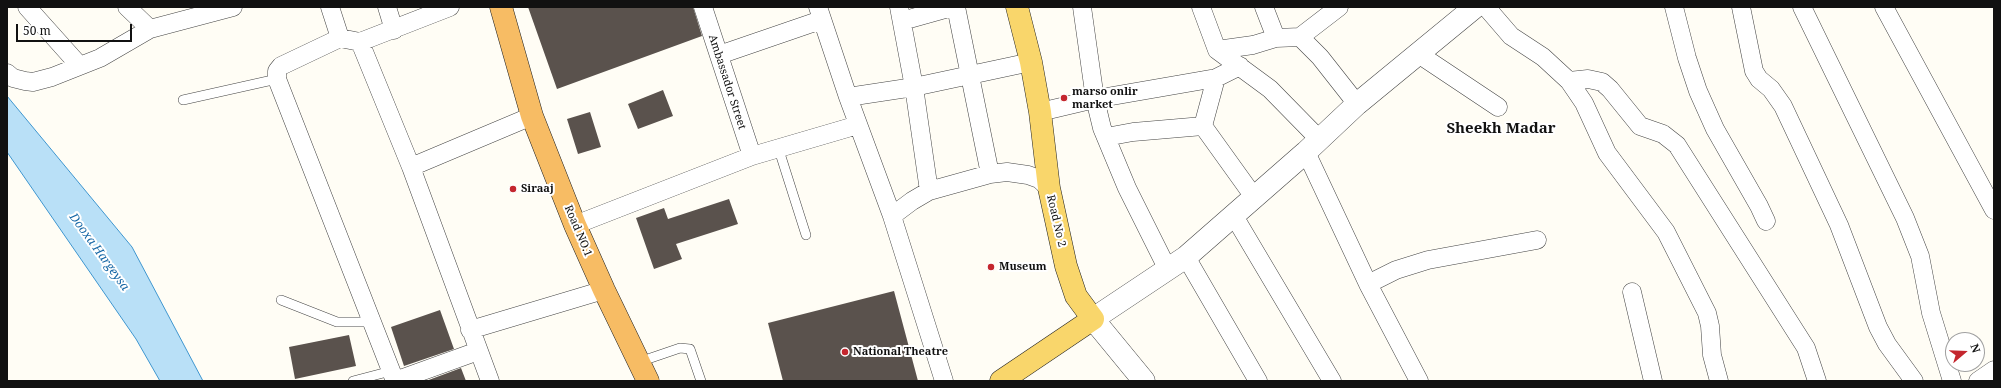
<!DOCTYPE html>
<style>
body{margin:0}
#map{position:relative;width:2001px;height:388px;overflow:hidden;background:#fffdf5;font-family:"Noto Serif",serif}
canvas{display:block}
.frame{position:absolute;inset:0;border:8px solid #111;pointer-events:none}
.north{position:absolute;left:1945px;top:332px;width:40px;height:40px;box-sizing:border-box;background:#fff;border:1px solid #a0a0a0;border-radius:50%;rotate:71deg;font-size:11px;font-weight:700;line-height:16px;text-align:center;color:#111}
.north::after{content:'';display:block;margin:auto;width:14px;height:18px;background:#c4262e;clip-path:polygon(50% 0,100% 100%,50% 72%,0 100%)}
.scale{position:absolute;left:16px;top:24px;width:116px;height:18px;box-sizing:border-box;border:2px solid #111;border-top:0;padding-left:5px;font-size:12px;line-height:14px;white-space:nowrap;color:#111;-webkit-text-stroke:3px #fff;paint-order:stroke}
</style>
<div id="map">
<canvas width="2001" height="388"></canvas>
<div class="frame"></div>
<div class="north">N</div>
<div class="scale">50 m</div>
</div>
<script>
const g = document.querySelector('canvas').getContext('2d');
g.lineJoin = 'round';
function fill(path, color) { g.fillStyle = color; g.fill(path, 'evenodd'); }
const toPath = rows => new Path2D(rows.map(r => 'M' + r).join(''));
function trace(path, color, width, dash) { g.strokeStyle = color; g.lineWidth = width; g.lineCap = dash ? 'butt' : 'round'; g.setLineDash(dash || []); g.stroke(path); }
function write(font, color, halo, rows, align = 'center') {
  g.font = font + ' "Noto Serif",serif'; g.lineWidth = 4; g.setLineDash([]); g.textBaseline = 'middle'; g.strokeStyle = halo; g.fillStyle = color; for (const [text, x, y, turn = 0] of rows) {
    g.save(); g.translate(x, y); g.rotate((+turn || 0) * Math.PI / 180); g.textAlign = isNaN(turn) ? turn : align; if (halo) g.strokeText(text, 0, 0); g.fillText(text, 0, 0); g.restore();
  }
}
const water = toPath([
 [7,96,132,247,203,381,160,381,136,339,7,152,7,96]
]);
fill(water, '#b9e0f7');
trace(water, '#3f96cf', 1);
fill(toPath([
 [528,7,693,7,702,36,557,89],
 [663,90,673,116,638,129,628,104],
 [590,112,601,147,578,154,567,119],
 [729,199,738,224,676,244,682,259,654,269,636,218,664,208,668,219],
 [894,291,918,381,783,381,768,323],
 [440,310,454,349,404,366,391,327],
 [349,335,356,366,295,379,289,347],
 [461,368,466,381,426,381]
]), '#5a524d');
const service = toPath([
 [183,100,277,79],
 [778,147,806,235],
 [281,300,337,322,371,322],
 [639,362,680,348,690,349,701,381],
 [353,381,391,371]
]);
const minor = toPath([
 [27,7,79,65],
 [127,7,150,29],
 [330,7,340,38],
 [387,7,394,30],
 [703,7,752,156],
 [818,7,848,97,892,216,944,381],
 [899,7,914,87,929,191],
 [956,7,990,174],
 [1082,7,1095,99,1102,128,1127,188,1168,270],
 [1201,7,1217,50,1270,89,1319,139],
 [1264,7,1276,38],
 [1486,7,1511,36,1543,57,1569,81,1584,103,1607,153,1666,232,1707,313,1710,326,1712,355,1719,381],
 [1674,7,1687,58,1698,91,1715,129,1759,206,1766,221],
 [1741,7,1754,71,1759,79,1771,89,1783,106,1839,225,1878,327,1887,344,1914,381],
 [1802,7,1905,218,1920,256,1931,313,1952,381],
 [1884,7,1994,210],
 [902,21,952,7],
 [1300,37,1320,57,1357,104],
 [360,42,450,7],
 [1217,50,1253,45,1276,38,1300,37,1339,7],
 [1417,53,1498,107],
 [719,55,821,20],
 [7,73,13,78,25,81,33,82,52,77,100,58,150,29,233,7],
 [1569,81,1588,79,1602,82,1610,89,1640,126,1663,134,1677,145,1806,348,1817,381],
 [848,97,914,87,1031,62],
 [1040,112,1095,99,1216,78,1240,66],
 [1203,126,1254,197],
 [1203,126,1216,78],
 [1106,137,1133,132,1203,126],
 [1306,152,1368,284,1396,270,1428,260,1537,240],
 [411,167,532,116],
 [892,216,912,201,929,191,990,174,1007,172,1028,175,1039,179,1049,188],
 [1234,216,1332,381],
 [575,225,752,156,858,125],
 [1186,257,1258,381],
 [1368,284,1419,381],
 [1632,292,1653,381],
 [470,330,604,290],
 [395,381,277,79,277,71,281,66,340,38,360,42,411,167,490,381],
 [395,381,478,351],
 [1978,381,1994,370]
]);
const tertiary = toPath([
 [1144,381,1093,319,1186,257,1306,152,1357,104,1475,7]
]);
const primary = toPath([
 [1001,381,1093,319,1076,296,1066,266,1049,188,1040,112,1031,62,1017,7]
]);
const trunk = toPath([
 [501,7,532,116,575,225,604,290,648,381]
]);
trace(service, '#444', 10);
trace(minor, '#444', 19);
trace(tertiary, '#444', 23);
trace(primary, '#222', 23);
trace(trunk, '#222', 23);
trace(service, '#fff', 9);
trace(minor, '#fff', 18);
trace(tertiary, '#fff', 22);
trace(primary, '#f9d66b', 22);
trace(trunk, '#f7bc64', 22);
for (const [x, y, r, color] of [
 [1064,98,4,"#c4262e"],
 [513,189,4,"#c4262e"],
 [991,267,4,"#c4262e"],
 [845,352,4,"#c4262e"]
]) { const dot = new Path2D(); dot.arc(x, y, r, 0, 2 * Math.PI); g.fillStyle = color; g.fill(dot); trace(dot, '#fff', 1.5); }
write('11px', '#111', '#fff', [
 ["Ambassador Street",727,82,72],
 ["Road No 2",1056,221,77],
 ["Road NO.1",578,231,67]
]);
write('bold 11px', '#111', '#fff', [
 ["marso onlir",1072,92],
 ["market",1072,105],
 ["Siraaj",521,189],
 ["Museum",999,267],
 ["National Theatre",853,352]
], 'left');
write('italic 12px', '#1768a6', '#fff', [
 ["Dooxa Hargeysa",99,252,54]
]);
write('bold 15px', '#111', '#fff', [
 ["Sheekh Madar",1501,129]
]);
</script>
